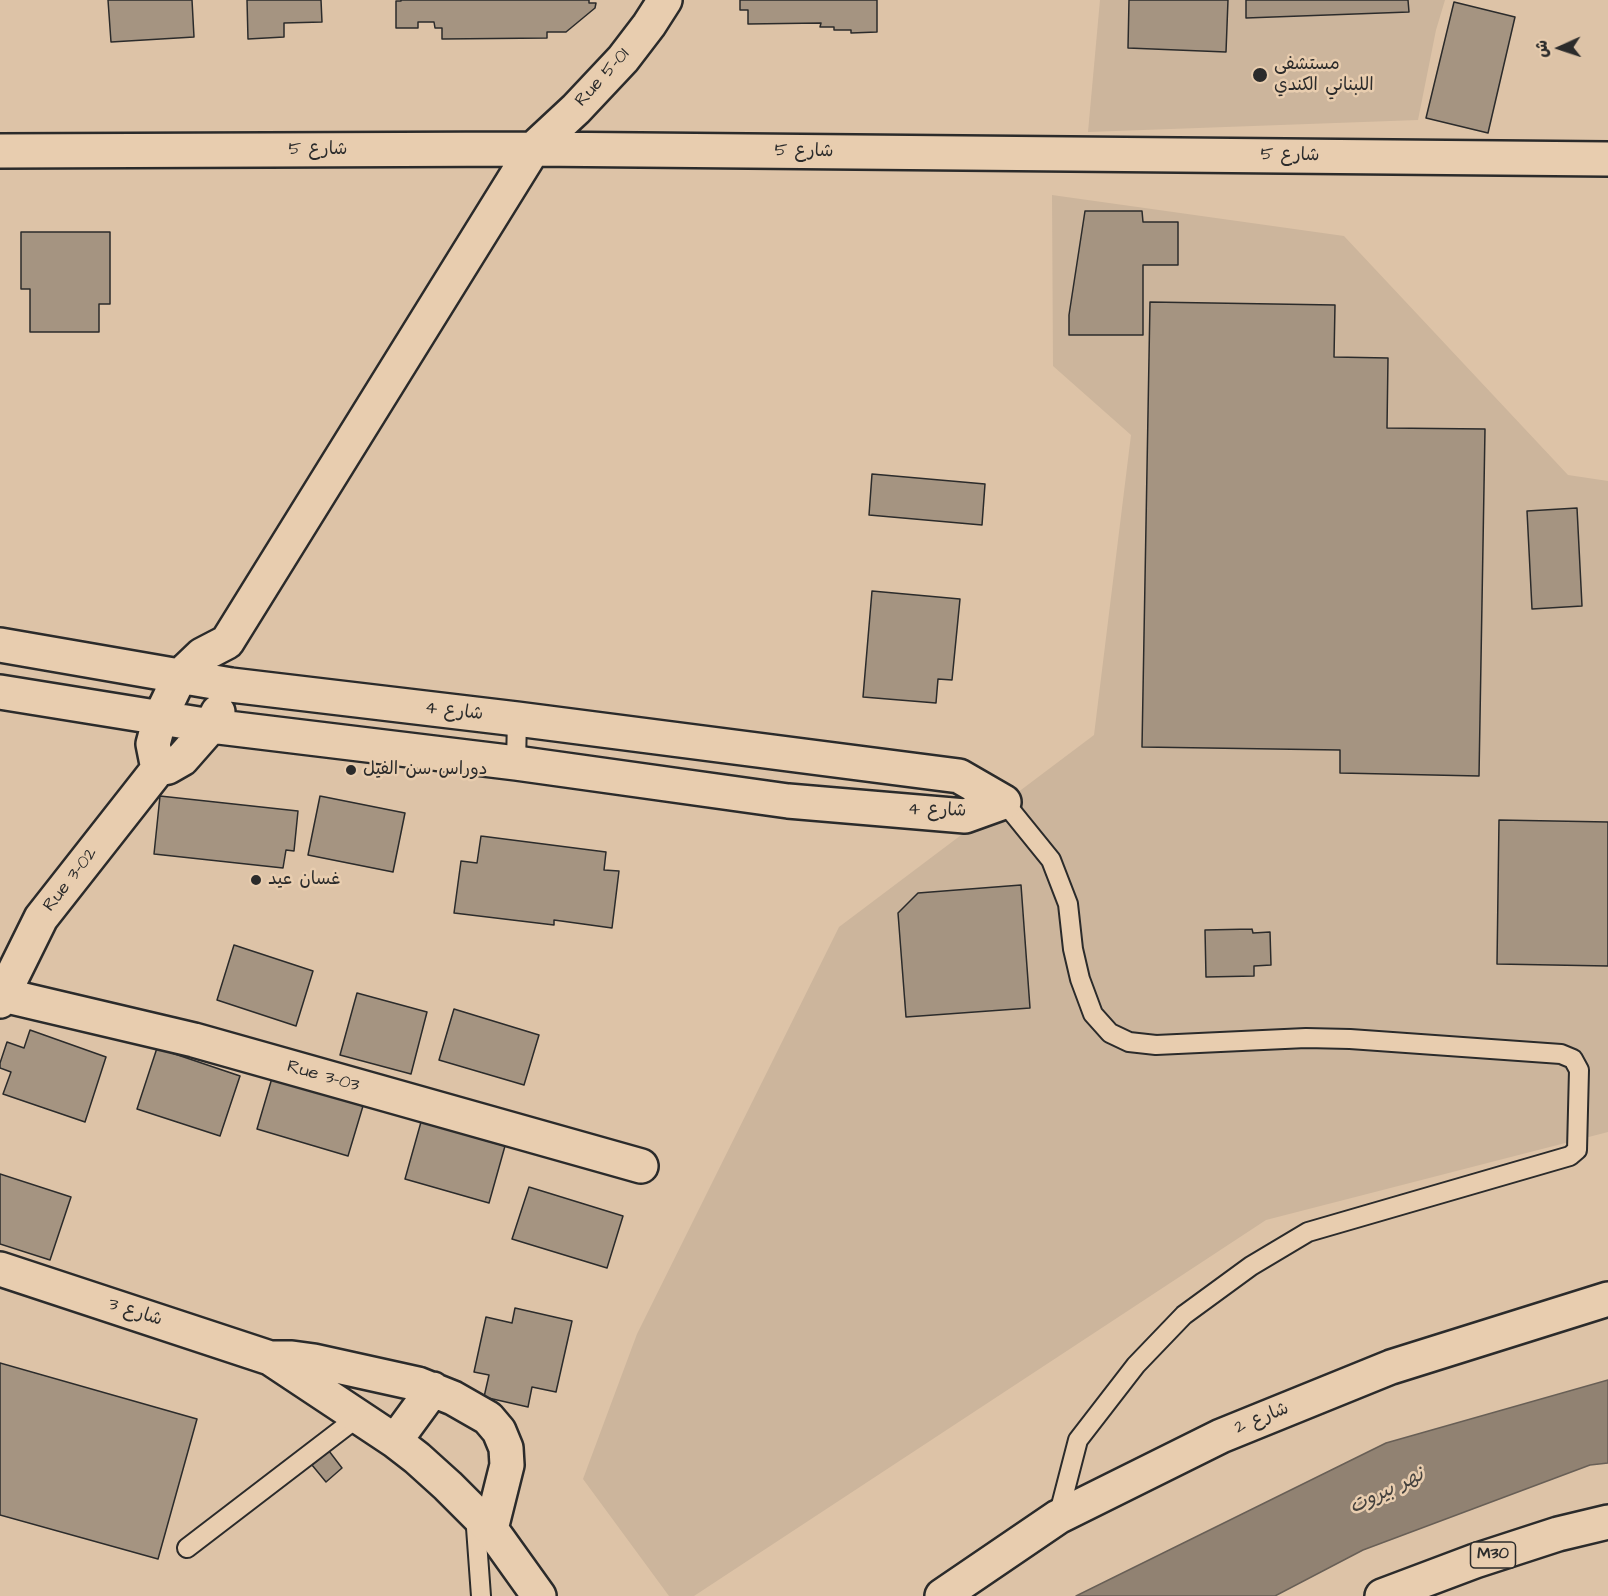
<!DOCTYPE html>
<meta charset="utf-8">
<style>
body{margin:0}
#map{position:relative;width:1608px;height:1596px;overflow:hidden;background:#ddc3a7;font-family:"Architects Daughter","Playpen Sans Arabic",sans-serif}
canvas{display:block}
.north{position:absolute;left:1530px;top:18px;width:60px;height:60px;-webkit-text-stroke:4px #e8cdaf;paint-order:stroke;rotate:267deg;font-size:16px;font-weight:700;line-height:24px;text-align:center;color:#2b2b2b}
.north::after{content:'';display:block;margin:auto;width:21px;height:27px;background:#2b2b2b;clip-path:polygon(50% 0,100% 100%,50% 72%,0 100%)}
</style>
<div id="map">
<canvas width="1608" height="1596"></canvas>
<div class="north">ش</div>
</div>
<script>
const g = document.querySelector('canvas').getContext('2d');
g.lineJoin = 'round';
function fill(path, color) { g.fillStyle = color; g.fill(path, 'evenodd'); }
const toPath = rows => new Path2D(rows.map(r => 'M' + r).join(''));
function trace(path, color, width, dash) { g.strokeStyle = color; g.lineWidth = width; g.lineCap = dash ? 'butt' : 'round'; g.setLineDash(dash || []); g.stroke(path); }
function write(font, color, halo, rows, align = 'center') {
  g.font = font + ' "Architects Daughter","Playpen Sans Arabic",sans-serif'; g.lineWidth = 5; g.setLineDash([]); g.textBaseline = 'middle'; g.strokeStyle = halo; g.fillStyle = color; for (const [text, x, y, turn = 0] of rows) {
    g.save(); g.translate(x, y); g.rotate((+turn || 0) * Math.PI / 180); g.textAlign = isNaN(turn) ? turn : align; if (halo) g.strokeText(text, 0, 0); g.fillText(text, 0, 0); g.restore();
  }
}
fill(toPath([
 [1100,0,1445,0,1436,30,1418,120,1088,132],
 [1052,195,1344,236,1568,475,1608,481,1608,1132,1266,1220,694,1596,669,1596,583,1479,637,1334,839,927,1094,735,1131,435,1053,366]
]), '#ccb59c');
const water = toPath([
 [1608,1380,1608,1463,1590,1465,1363,1550,1275,1596,1076,1596,1386,1443,1608,1380]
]);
fill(water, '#918272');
trace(water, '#685f56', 1.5);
const building = toPath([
 [108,0,192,0,194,37,111,42,108,0],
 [247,0,321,0,322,22,284,23,284,37,248,39,247,0],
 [401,0,589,0,589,3,596,3,595,8,566,32,547,32,547,38,442,39,442,28,435,28,434,22,418,22,418,28,396,28,396,1,401,1,401,0],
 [740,0,877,0,877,32,851,33,851,30,834,30,834,27,820,27,821,23,748,24,748,10,740,10,740,0],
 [1129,0,1228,0,1226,52,1128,48,1129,0],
 [1246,0,1408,0,1409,12,1246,18,1246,0],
 [1454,2,1515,17,1488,133,1426,118,1454,2],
 [1085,211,1142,211,1143,222,1178,222,1178,265,1143,265,1143,335,1069,335,1069,315,1085,211],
 [21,232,110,232,110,304,99,304,99,332,30,332,30,289,21,289,21,232],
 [1150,302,1335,305,1334,357,1388,358,1387,428,1485,429,1479,776,1340,773,1340,750,1142,747,1150,302],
 [872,474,985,484,982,525,869,515,872,474],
 [1577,508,1582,606,1532,609,1527,511,1577,508],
 [872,591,960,599,952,680,938,679,936,703,863,697,872,591],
 [160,796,298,811,294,851,286,850,283,868,154,854,160,796],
 [320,796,405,813,393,872,308,855,320,796],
 [1499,820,1608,822,1608,966,1497,964,1499,820],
 [481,836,606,852,604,870,619,871,612,928,554,920,554,925,454,913,461,861,477,863,481,836],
 [1021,885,1030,1008,906,1017,898,913,918,893,1021,885],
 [1252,929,1253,933,1270,932,1271,965,1254,966,1254,976,1206,977,1205,930,1252,929],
 [234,945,313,971,296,1026,217,1000,234,945],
 [357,993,427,1012,411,1074,340,1055,357,993],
 [454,1009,539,1035,524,1085,439,1060,454,1009],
 [30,1030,106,1057,85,1122,3,1094,11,1072,0,1068,0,1063,7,1042,24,1048,30,1030],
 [157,1048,240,1076,220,1136,137,1109,157,1048],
 [272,1078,363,1106,348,1156,257,1129,272,1078],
 [421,1122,505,1146,489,1203,405,1179,421,1122],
 [0,1174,71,1197,50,1260,0,1244,0,1174],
 [529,1187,623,1216,607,1268,512,1239,529,1187],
 [515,1308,572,1321,556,1392,532,1387,528,1407,484,1397,489,1375,474,1372,486,1317,512,1323,515,1308],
 [0,1363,197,1419,158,1559,0,1515,0,1363],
 [329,1451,342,1468,326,1482,312,1465,329,1451]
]);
fill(building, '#a59481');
trace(building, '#2b2b2b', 1.5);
const service = toPath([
 [516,763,517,719],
 [1004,802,1051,860,1068,904,1073,949,1080,979,1093,1014,1110,1033,1129,1042,1156,1045,1306,1038,1350,1039,1561,1054,1573,1059,1579,1070,1577,1150,1570,1156,1308,1232,1251,1266,1184,1315,1136,1365,1078,1440,1058,1517],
 [475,1514,481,1596],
 [187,1548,358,1417]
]);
const minor = toPath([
 [0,151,533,149,1608,159],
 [0,645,231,685,517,719,959,776,1004,802],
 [0,692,211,726,516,763,788,801,965,816,1004,802],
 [158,769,153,744,160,718,180,676,202,655,227,642,533,149,576,109,623,59,649,25,665,0],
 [158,769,168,767,182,759,211,726,218,712],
 [3,995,194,1040,641,1166],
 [0,1001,41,918,158,769],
 [0,1269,270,1358,395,1441,417,1458,448,1486,491,1529,539,1596],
 [272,1358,292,1358,314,1361,418,1384,453,1398,488,1418,499,1431,506,1448,507,1465,491,1529],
 [395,1441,433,1389]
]);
const tertiary = toPath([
 [942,1596,1058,1517,1221,1436,1391,1367,1608,1299]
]);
const motorway = toPath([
 [1382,1596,1475,1561,1558,1534,1608,1522]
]);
trace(service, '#2b2b2b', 22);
trace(minor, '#2b2b2b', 38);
trace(tertiary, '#2b2b2b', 38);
trace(motorway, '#2b2b2b', 38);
trace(service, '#e8cdaf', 18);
trace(minor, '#e8cdaf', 33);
trace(tertiary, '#e8cdaf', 33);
trace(motorway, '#e8cdaf', 33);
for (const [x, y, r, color] of [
 [1260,75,8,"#2b2b2b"],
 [351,770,6,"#2b2b2b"],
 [256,880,6,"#2b2b2b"]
]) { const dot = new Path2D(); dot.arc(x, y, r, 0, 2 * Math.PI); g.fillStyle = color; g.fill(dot); trace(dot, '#e8cdaf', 2); }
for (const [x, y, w] of [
 [1493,1555,45]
]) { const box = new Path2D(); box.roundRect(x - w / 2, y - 13, w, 26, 4.5); g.fillStyle = '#e8cdaf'; g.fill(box); trace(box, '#2b2b2b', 1.5); }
write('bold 16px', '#2b2b2b', null, [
 ["M30",1493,1555]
]);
write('18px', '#2b2b2b', '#e8cdaf', [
 ["مستشفى",1274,65],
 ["اللبناني الكندي",1274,86],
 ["دوراس سن الفيل",363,770],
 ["غسان عيد",268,880]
], 'left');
write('18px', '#2b2b2b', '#e8cdaf', [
 ["Rue 5-01",603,78,-48],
 ["شارع 5",318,150],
 ["شارع 5",804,152,1],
 ["شارع 5",1290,156,1],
 ["شارع 4",454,712,7],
 ["شارع 4",937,811,2],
 ["Rue 3-02",71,880,-52],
 ["Rue 3-03",323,1077,16],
 ["شارع 3",135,1313,18],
 ["شارع 2",1262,1419,-22]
]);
write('italic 20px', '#44413d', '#e8cdaf', [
 ["نهر بيروت",1387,1492,-26]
]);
</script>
